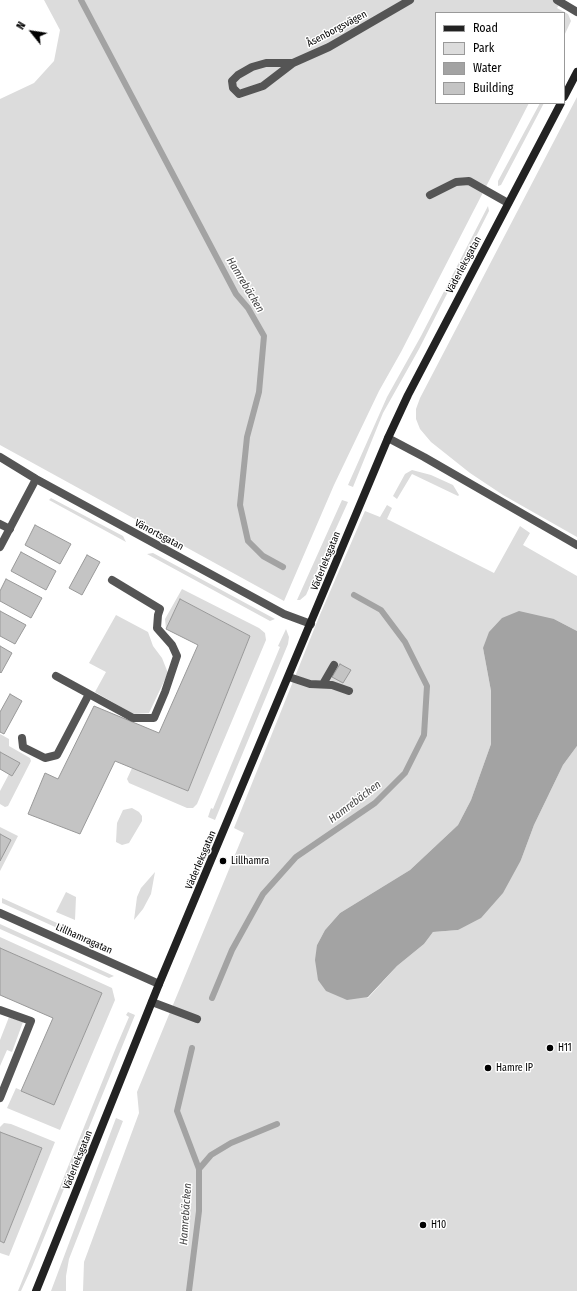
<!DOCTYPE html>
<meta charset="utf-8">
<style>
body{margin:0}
#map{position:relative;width:577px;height:1291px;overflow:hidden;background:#fff;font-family:"Fira Sans Condensed",sans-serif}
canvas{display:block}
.legend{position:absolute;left:435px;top:12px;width:130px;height:92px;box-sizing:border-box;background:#fff;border:1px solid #999;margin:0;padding:5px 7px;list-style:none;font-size:12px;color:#000}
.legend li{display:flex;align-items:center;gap:8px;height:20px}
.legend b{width:20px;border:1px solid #999}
.north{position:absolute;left:12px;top:12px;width:40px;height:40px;-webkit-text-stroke:3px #fff;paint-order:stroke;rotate:300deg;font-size:11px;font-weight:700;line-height:16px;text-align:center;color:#000}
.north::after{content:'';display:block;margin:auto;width:14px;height:18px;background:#000;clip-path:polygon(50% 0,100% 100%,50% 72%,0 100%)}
</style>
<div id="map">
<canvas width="577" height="1291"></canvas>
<ul class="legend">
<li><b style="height:5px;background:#222"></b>Road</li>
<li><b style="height:11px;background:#dcdcdc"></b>Park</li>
<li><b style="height:11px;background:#a3a3a3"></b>Water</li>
<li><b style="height:11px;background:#c4c4c4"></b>Building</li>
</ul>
<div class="north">N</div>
</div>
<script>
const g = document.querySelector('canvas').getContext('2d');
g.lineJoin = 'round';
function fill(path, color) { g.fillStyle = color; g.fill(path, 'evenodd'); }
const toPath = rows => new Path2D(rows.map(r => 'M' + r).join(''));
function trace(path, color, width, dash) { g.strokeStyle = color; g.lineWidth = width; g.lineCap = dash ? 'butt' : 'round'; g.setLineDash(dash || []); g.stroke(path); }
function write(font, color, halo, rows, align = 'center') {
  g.font = font + ' "Fira Sans Condensed",sans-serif'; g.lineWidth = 3; g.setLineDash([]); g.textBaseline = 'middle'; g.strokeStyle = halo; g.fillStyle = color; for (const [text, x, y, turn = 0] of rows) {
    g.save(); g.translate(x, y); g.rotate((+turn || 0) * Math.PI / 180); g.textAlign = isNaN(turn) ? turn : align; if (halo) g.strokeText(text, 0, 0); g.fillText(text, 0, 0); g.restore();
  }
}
fill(toPath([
 [44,0,562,0,557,8,568,14,571,21,564,36,564,13,436,13,436,103,529,103,401,352,379,391,334,485,284,601,0,445,0,99,34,83,54,61,60,30],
 [577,97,577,537,503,495,470,473,431,442,420,429,416,419,416,409,420,398],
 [540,103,544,103,501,185,498,186,498,181],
 [488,206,489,211,419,349,383,413,353,487,348,485,387,397,421,336],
 [412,470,431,475,453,485,459,495,458,496,412,474,397,499,393,496,405,474],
 [51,498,123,536,126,542,49,500],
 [342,500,348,502,306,595,300,600,297,600],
 [387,505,392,508,387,519,494,573,520,526,530,533,523,545,577,576,577,631,554,619,483,648,491,691,491,744,471,800,458,825,410,870,340,913,325,930,317,945,368,998,397,966,424,944,433,932,458,930,521,860,534,825,563,765,577,746,577,1291,83,1291,84,1262,139,1113,137,1092,244,833,234,828,319,617,365,511,380,517],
 [153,553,275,619,270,621,147,554],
 [182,589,259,628,265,633,266,640,197,804,193,808,187,808,129,783,127,779,132,768,188,791,250,636,180,599,166,629,165,619],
 [116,615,148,632,153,646,162,658,168,673,149,713,133,714,95,692,106,672,89,663],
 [286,629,289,637,288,644,215,820,208,817,211,808,213,809,280,647,278,646],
 [0,734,9,739,9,746,30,758,31,761,8,806,5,807,0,804,0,791,9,774,12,776,19,763,0,752],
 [132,808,139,812,142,816,142,821,129,843,122,845,116,842,117,823,123,810],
 [0,827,18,836,0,871],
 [155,872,151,894,143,909,134,920,137,897,141,888],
 [66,892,76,897,75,920,56,912],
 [2,898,68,928,64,931,2,903],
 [0,924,114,976,109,978,0,929],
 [0,937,112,988,115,1000,60,1130,7,1108,16,1088,54,1105,102,993,0,948],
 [128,1012,135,1015,32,1267,21,1291,18,1291,117,1045,129,1017,126,1015],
 [9,1017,23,1022,12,1052,7,1050,0,1066,0,1040],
 [116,1118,123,1121,69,1259,66,1276,66,1291,51,1291],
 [4,1123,11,1124,55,1142,9,1256,0,1253,0,1241,4,1243,42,1149,0,1132,0,1127]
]), '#dcdcdc');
fill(toPath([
 [519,611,554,619,577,631,577,746,563,765,534,825,521,860,503,893,481,918,458,930,433,932,424,944,397,966,368,997,347,1000,326,991,318,980,315,960,317,945,325,930,340,913,410,870,458,825,471,800,491,744,491,691,483,648,489,632,502,618]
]), '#a3a3a3');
trace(toPath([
 [81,0,236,294,248,308,264,336,259,392,247,437,240,505,248,541,263,556,283,567],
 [212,998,232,950,263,894,296,857,375,803,405,773,424,735,427,686,405,642,381,610,354,595],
 [199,1169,211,1155,231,1143,277,1124],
 [189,1291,199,1211,199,1169,177,1111,192,1048]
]), '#a3a3a3', 6);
const building = toPath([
 [35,525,71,544,60,564,25,545,35,525],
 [21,552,56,571,46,590,11,571,21,552],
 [87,555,100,562,82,595,69,588,87,555],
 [6,579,42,598,31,618,0,601,0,591,6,579],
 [180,599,250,636,188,791,115,761,80,834,28,814,45,773,58,779,94,706,159,733,198,645,166,629,180,599],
 [0,611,26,625,15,644,0,636,0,611],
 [0,646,12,653,1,673,0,672,0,646],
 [340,664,351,670,343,683,332,677,340,664],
 [10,694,22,701,4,734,0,732,0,712,10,694],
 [0,752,20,763,12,776,0,769,0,752],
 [0,834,11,840,0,861,0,834],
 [0,948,102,993,54,1105,21,1091,53,1018,0,995,0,948],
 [0,1132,42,1148,4,1243,0,1241,0,1132]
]);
fill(building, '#c4c4c4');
trace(building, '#999', 1);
trace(toPath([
 [430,195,456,182,469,181,508,203],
 [388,438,424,457,577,545],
 [0,524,10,529],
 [56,676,133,718,154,718,165,692,177,656,172,645,157,628,158,615,160,609,112,580],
 [289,677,310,684,332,685,349,691],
 [323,684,334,665],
 [22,738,23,747,45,758,57,755,89,694],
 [152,1002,197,1019],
 [0,1010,31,1021,0,1098]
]), '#555', 8);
trace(toPath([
 [557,0,577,12],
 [293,63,266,63,252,67,238,75,232,81,233,88,239,94,263,86,293,63,329,47,410,0],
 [0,457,36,479,284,614,311,624],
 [0,547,36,479],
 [0,913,159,984]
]), '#555', 8);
trace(toPath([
 [564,97,577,72],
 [36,1291,159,984,388,438,408,395,561,103]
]), '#222', 8);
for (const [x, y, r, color] of [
 [223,861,4,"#000"],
 [550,1048,4,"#000"],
 [488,1068,4,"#000"],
 [423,1225,4,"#000"]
]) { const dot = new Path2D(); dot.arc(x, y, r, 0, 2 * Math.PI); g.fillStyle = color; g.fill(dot); trace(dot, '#fff', 1.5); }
write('10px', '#000', '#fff', [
 ["Åsenborgsvägen",337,29,-28],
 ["Väderleksgatan",464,265,-62],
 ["Vänortsgatan",159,535,28],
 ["Väderleksgatan",326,561,-68],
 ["Väderleksgatan",201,860,-67],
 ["Lillhamragatan",84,939,24],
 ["Väderleksgatan",78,1160,-68]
]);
write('10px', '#000', '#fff', [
 ["Lillhamra",231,861],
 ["H11",558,1048],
 ["Hamre IP",496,1068],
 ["H10",431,1225]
], 'left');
write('italic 11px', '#444', '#fff', [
 ["Hamrebäcken",245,285,59],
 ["Hamrebäcken",355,802,-37],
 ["Hamrebäcken",186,1214,-86]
]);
</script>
